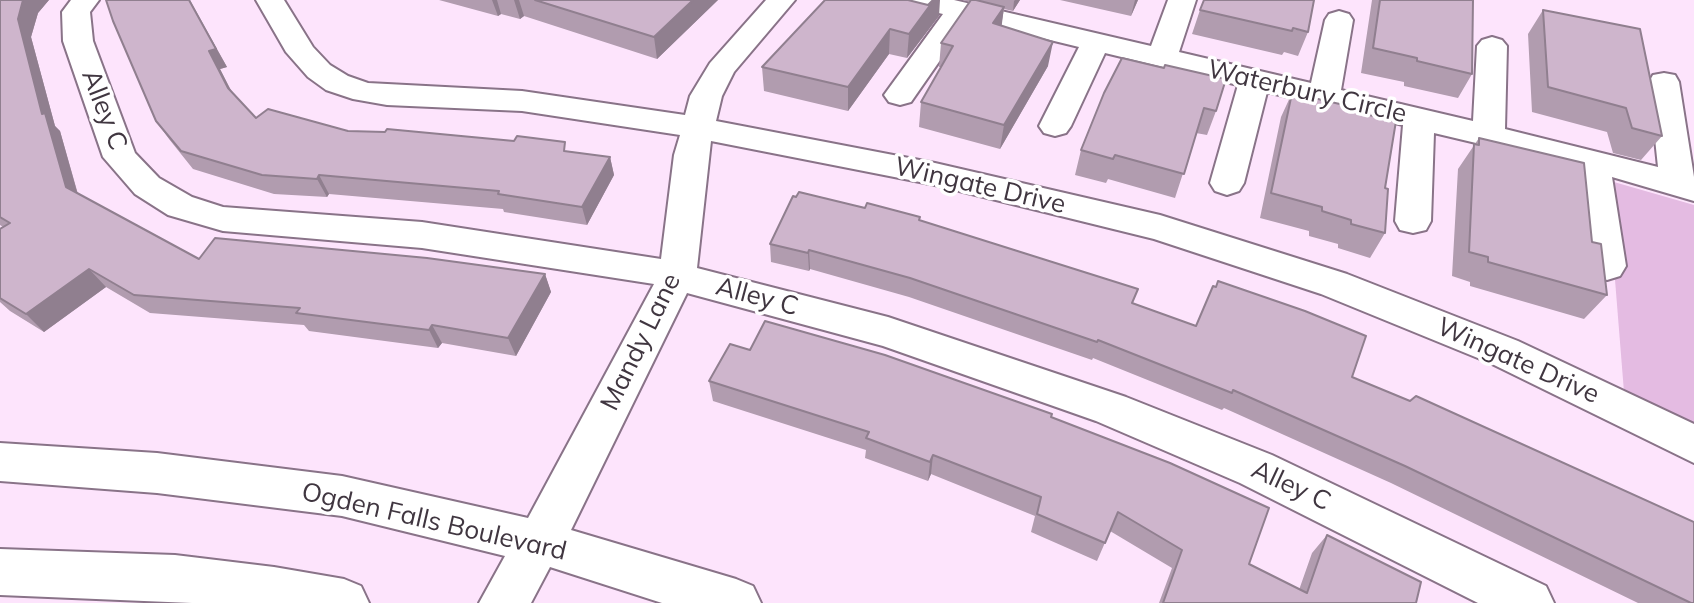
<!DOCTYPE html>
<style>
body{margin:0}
canvas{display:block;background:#fde4fc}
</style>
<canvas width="1694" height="603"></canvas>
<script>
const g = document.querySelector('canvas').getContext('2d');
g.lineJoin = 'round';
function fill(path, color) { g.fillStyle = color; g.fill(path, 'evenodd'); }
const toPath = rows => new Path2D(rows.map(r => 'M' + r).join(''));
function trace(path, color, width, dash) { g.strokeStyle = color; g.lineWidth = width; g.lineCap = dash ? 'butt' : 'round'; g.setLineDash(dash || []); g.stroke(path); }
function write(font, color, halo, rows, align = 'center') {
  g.font = font + ' Mulish,sans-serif'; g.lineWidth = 7; g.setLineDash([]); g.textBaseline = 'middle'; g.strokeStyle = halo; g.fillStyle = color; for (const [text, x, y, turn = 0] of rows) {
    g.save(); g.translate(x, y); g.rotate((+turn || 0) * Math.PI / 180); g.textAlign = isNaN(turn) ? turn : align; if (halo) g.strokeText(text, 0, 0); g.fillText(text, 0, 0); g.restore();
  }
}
fill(toPath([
 [1607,180,1694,205,1694,427,1624,392]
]), '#e4bbe2');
const minor = toPath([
 [71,0,99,0,90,12,93,41,135,153,159,178,192,197,223,207,422,222,661,259,674,155,680,135,522,111,387,105,353,99,326,90,308,77,286,52,256,0,284,0,313,47,330,65,348,76,368,83,522,91,685,115,690,96,710,63,766,0,795,0,734,72,722,96,716,121,935,163,1160,215,1347,274,1518,341,1694,424,1694,463,1490,363,1321,294,1154,239,935,185,711,141,697,268,888,317,1126,397,1272,455,1546,586,1554,603,1478,603,1240,483,1096,421,883,346,687,293,571,530,736,579,753,586,761,603,662,603,550,567,531,603,479,603,505,556,342,516,157,493,0,481,0,443,157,453,342,476,528,518,654,284,422,248,223,231,168,215,135,194,103,157,63,41,62,12,71,0],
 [904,0,954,0,1151,46,1168,0,1196,0,1179,52,1311,83,1325,20,1329,14,1339,11,1349,14,1353,20,1341,90,1473,121,1477,46,1482,40,1492,37,1502,40,1507,46,1505,129,1658,167,1649,82,1653,75,1664,73,1675,75,1679,82,1694,177,1694,201,1612,177,1626,266,1620,276,1607,280,1594,276,1588,266,1577,167,1434,133,1431,221,1426,230,1413,233,1400,230,1395,221,1403,125,1267,92,1244,183,1239,191,1227,195,1215,191,1210,183,1238,85,1105,53,1071,126,1066,133,1055,136,1044,133,1039,126,1079,47,968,20,911,102,900,105,889,102,884,95,943,14,908,6,904,0],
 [0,549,175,555,274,567,344,579,361,586,369,603,192,603,0,595,0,549]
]);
trace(minor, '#897388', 4);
fill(minor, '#fff');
fill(toPath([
 [0,0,49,0,38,13,31,37,55,126,60,131,78,194,199,259,545,274,551,292,516,356,442,343,438,348,309,331,304,325,150,313,106,287,44,332,10,311,0,302,0,229,3,227,0,225],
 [106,0,190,0,227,67,220,69,232,92,256,118,348,131,567,151,610,157,614,175,587,225,504,212,503,209,329,194,327,197,274,194,193,169,169,139,156,121],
 [439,0,718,0,657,59,524,16,520,19,501,14,498,16],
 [962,0,1020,0,1013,11,1004,9,1001,26,1048,66,1000,149,919,127,921,102,941,67,939,67,941,43,970,2],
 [1060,0,1138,0,1131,16],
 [1372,0,1473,0,1472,74,1458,98,1404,86,1404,82,1361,73],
 [1200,10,1308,32,1298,56,1284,52,1282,55,1192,34],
 [1543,10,1662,136,1641,160,1613,153,1607,132,1532,112,1528,34],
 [939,16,907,58,889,54,848,111,764,91,762,67],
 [1122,58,1216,111,1207,135,1196,133,1175,198,1108,179,1106,183,1075,175,1081,150],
 [1292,93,1385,188,1385,233,1370,258,1338,248,1338,244,1309,236,1309,231,1260,218,1281,117],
 [1479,138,1592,242,1607,295,1584,319,1470,286,1470,282,1452,276,1458,169],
 [865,208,920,220,1133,303,1196,326,1352,377,1694,603,1638,603,1391,483,1224,408,1222,410,1093,358,1092,360,909,297,810,269,809,271,771,262,770,244],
 [750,350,1051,417,1249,564,1299,590,1312,553,1327,535,1416,603,1159,603,1172,568,1110,531,1097,561,1031,532,1035,516,931,474,928,481,865,458,866,450,713,401,709,381]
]), '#b19caf');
fill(toPath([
 [23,0,49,0,38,13,31,37,55,126,60,131,81,206,66,187,42,114,18,19],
 [189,0,227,67,220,69,239,107,228,88,209,51],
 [492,0,497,0,501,14,498,16],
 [514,0,519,0,524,16,520,19],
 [693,0,718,0,657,59,654,37],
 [934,0,940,0,939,16,907,58,909,34],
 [1015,0,1020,0,1013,11,1014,1],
 [1135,0,1138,0,1131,16],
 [1004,7,1001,31,993,23],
 [890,29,889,54,848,111,848,87],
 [1053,42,1048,66,1000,149,1004,125],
 [610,157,614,175,587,225,582,207],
 [319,175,329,194,327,197,317,179],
 [809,250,810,269,809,271,808,253],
 [89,269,106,287,44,332,26,314],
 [545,274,551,292,516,356,508,338],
 [432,325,442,343,438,348,429,330],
 [933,455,931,474,928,481,930,462]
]), '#907f8f');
const building = toPath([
 [0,0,23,0,18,19,42,114,45,113,66,187,199,259,215,238,427,258,545,274,508,338,432,325,429,330,296,313,300,308,134,295,89,269,26,314,0,298,0,229,10,223,0,217,0,0],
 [106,0,189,0,216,49,209,51,228,88,256,118,268,109,348,131,385,132,387,129,514,141,517,136,565,142,564,151,610,157,582,207,498,194,499,191,319,175,317,179,262,175,181,151,156,121,113,21,106,0],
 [535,0,693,0,654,37,535,0],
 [825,0,908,0,928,5,933,0,934,0,909,34,890,29,848,87,762,67,825,0],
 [971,0,976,0,1004,7,993,23,1053,42,1004,125,921,102,953,46,941,43,971,0],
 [1204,0,1314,0,1308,32,1293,28,1292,31,1200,10,1204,0],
 [1380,0,1473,0,1472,74,1417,61,1417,58,1373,48,1380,0],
 [1543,10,1640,29,1662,136,1632,128,1626,108,1548,87,1543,10],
 [1122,58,1164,68,1165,65,1226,79,1216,111,1204,108,1184,174,1115,155,1113,159,1081,150,1104,93,1122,58],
 [1292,93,1370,111,1369,115,1396,121,1385,188,1388,189,1385,233,1351,224,1351,220,1322,211,1322,207,1271,193,1292,93],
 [1479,138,1584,163,1592,242,1601,244,1607,295,1488,262,1488,257,1469,252,1474,144,1479,145,1479,138],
 [799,192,865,208,867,203,920,217,919,220,1138,289,1132,303,1196,326,1213,286,1216,287,1218,281,1305,311,1366,336,1352,377,1410,401,1416,396,1694,522,1694,603,1691,603,1405,466,1233,390,1232,393,1098,340,1097,342,910,278,809,250,808,253,770,244,793,196,796,197,799,192],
 [765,321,885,355,1052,414,1051,417,1170,463,1269,508,1249,564,1307,593,1327,535,1421,582,1416,603,1163,603,1182,550,1118,512,1105,543,1037,514,1041,497,933,455,930,462,866,438,869,432,709,381,730,344,750,350,765,321]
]);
fill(building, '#ceb5cc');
trace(building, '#907f8f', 2);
write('26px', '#403640', '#fff', [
 ["Waterbury Circle",1307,92,13],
 ["Alley C",104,110,69],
 ["Wingate Drive",980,186,13],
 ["Alley C",757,297,15],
 ["Mandy Lane",641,342,-64],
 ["Wingate Drive",1518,361,24],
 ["Alley C",1291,486,25],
 ["Ogden Falls Boulevard",434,522,13]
]);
</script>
